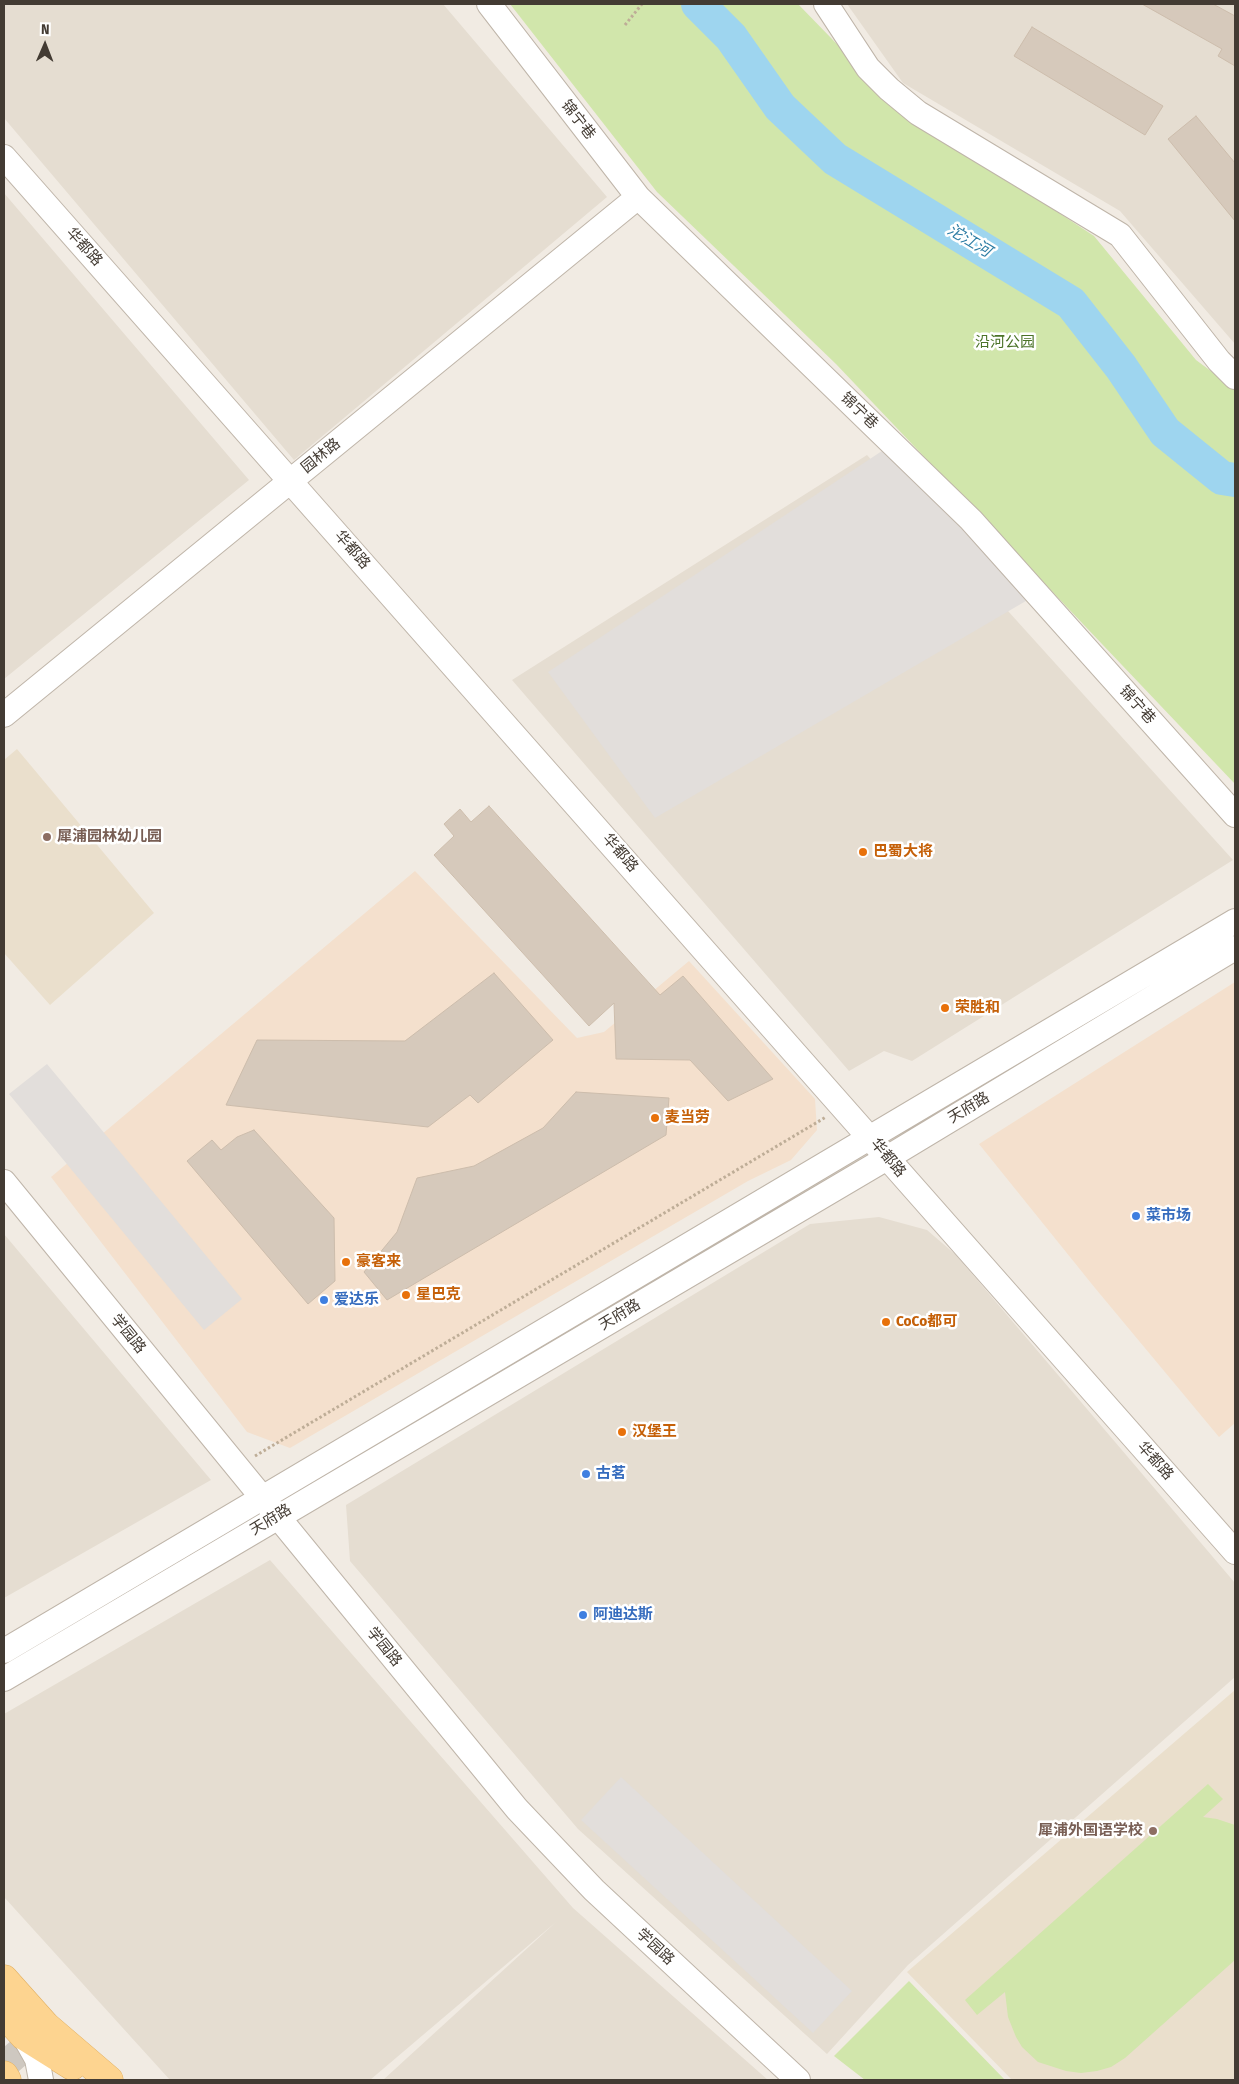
<!DOCTYPE html>
<meta charset="utf-8">
<style>
body{margin:0}
#map{position:relative;width:1239px;height:2084px;overflow:hidden;background:#f1ebe3;font-family:"Fira Sans Condensed",sans-serif}
canvas{display:block}
.frame{position:absolute;inset:0;border:5px solid #433b33;pointer-events:none}
.north{position:absolute;left:20px;top:20px;width:50px;height:50px;-webkit-text-stroke:4px #fff;paint-order:stroke;rotate:1deg;font-size:14px;font-weight:700;line-height:20px;text-align:center;color:#433b33}
.north::after{content:'';display:block;margin:auto;width:18px;height:22px;background:#433b33;clip-path:polygon(50% 0,100% 100%,50% 72%,0 100%)}
</style>
<div id="map">
<canvas width="1239" height="2084"></canvas>
<div class="frame"></div>
<div class="north">N</div>
</div>
<script>
const g = document.querySelector('canvas').getContext('2d');
g.lineJoin = 'round';
function fill(path, color) { g.fillStyle = color; g.fill(path, 'evenodd'); }
const toPath = rows => new Path2D(rows.map(r => 'M' + r).join(''));
function trace(path, color, width, dash) { g.strokeStyle = color; g.lineWidth = width; g.lineCap = dash ? 'butt' : 'round'; g.setLineDash(dash || []); g.stroke(path); }
function write(font, color, halo, rows, align = 'center') {
  g.font = font + ' "Fira Sans Condensed","Noto Sans SC",sans-serif'; g.lineWidth = 5; g.setLineDash([]); g.textBaseline = 'middle'; g.strokeStyle = halo; g.fillStyle = color; for (const [text, x, y, turn = 0] of rows) {
    g.save(); g.translate(x, y); g.rotate((+turn || 0) * Math.PI / 180); g.textAlign = isNaN(turn) ? turn : align; if (halo) g.strokeText(text, 0, 0); g.fillText(text, 0, 0); g.restore();
  }
}
fill(toPath([
 [4,4,443,4,607,197,294,460,4,118],
 [847,4,1235,4,1235,344,1120,211,903,83],
 [4,193,249,480,4,679],
 [867,455,1233,860,912,1061,884,1051,849,1071,512,680],
 [879,1217,927,1230,956,1255,1235,1583,1235,1677,908,1965,827,2054,578,1829,350,1561,346,1505,810,1224],
 [4,1234,211,1480,4,1598],
 [270,1560,573,1908,768,2080,383,2080,556,1922,370,2080,170,2080,4,1897,4,1714]
]), '#e5ddd1');
fill(toPath([
 [415,871,577,1038,604,1032,689,961,815,1099,817,1130,791,1160,748,1181,290,1448,247,1432,51,1177],
 [1235,982,1235,1423,1219,1437,1095,1288,979,1144]
]), '#f4e0cd');
fill(toPath([
 [17,749,154,913,50,1005,4,953,4,760],
 [1235,1690,1235,2080,1012,2080,907,1972]
]), '#eadfcc');
fill(toPath([
 [510,4,798,4,899,108,1094,236,1196,360,1235,389,1235,784,836,364,657,192],
 [1208,1784,1223,1799,1203,1817,1217,1819,1235,1825,1235,1960,1125,2058,1111,2067,1097,2071,1081,2073,1066,2071,1038,2062,1022,2047,1016,2037,1008,2017,1005,1992,977,2015,965,2000],
 [909,1981,1005,2080,865,2080,834,2056]
]), '#d1e6ab');
fill(toPath([
 [888,447,1031,598,655,818,548,672],
 [47,1064,242,1299,204,1330,9,1094],
 [621,1777,852,1991,813,2033,581,1820]
]), '#e2dedb');
trace(toPath([
 [698,4,731,37,780,107,835,159,1071,303,1121,367,1165,432,1222,478,1235,480]
]), '#9ed5ef', 34);
const building = toPath([
 [1142,4,1213,4,1235,16,1235,66,1218,56,1222,49,1142,4],
 [1032,27,1163,106,1145,135,1014,56,1032,27],
 [1196,116,1235,163,1235,221,1168,139,1196,116],
 [489,806,660,995,683,976,773,1079,728,1101,690,1060,616,1059,614,1003,589,1026,434,855,454,836,444,824,460,809,471,822,489,806],
 [494,973,553,1040,478,1103,470,1095,428,1127,226,1105,257,1040,405,1041,494,973],
 [576,1092,669,1098,666,1135,387,1300,364,1272,397,1232,417,1178,474,1166,543,1128,576,1092],
 [254,1130,334,1218,335,1281,308,1304,187,1161,212,1140,221,1150,237,1137,254,1130]
]);
fill(building, '#d6c9bb');
trace(building, '#cdbdac', 1);
trace(toPath([
 [4,2047,33,2080]
]), '#cec8c0', 28, [28, 14]);
const minor = toPath([
 [489,4,638,197,971,520,1235,815],
 [826,4,868,68,889,89,918,113,1120,235,1219,361,1235,377],
 [4,157,1235,1552],
 [4,715,638,197],
 [4,1182,517,1809,594,1890,798,2080],
 [4,1651,1235,921],
 [4,1679,887,1158,1235,948],
 [24,2036,37,2059,41,2080]
]);
const major = toPath([
 [4,1979,46,2026,109,2080],
 [4,2014,24,2036,72,2066],
 [4,2075,7,2080]
]);
trace(minor, '#bfb5a9', 26);
trace(major, '#e1af60', 29);
trace(toPath([
 [625,25,642,4],
 [255,1456,826,1117]
]), '#bead97', 3, [2.5, 2.5]);
trace(minor, '#fff', 24);
trace(major, '#fdd490', 28);
for (const [x, y, r, color] of [
 [47,837,5,"#8d6e63"],
 [863,852,5,"#e8710a"],
 [945,1008,5,"#e8710a"],
 [655,1118,5,"#e8710a"],
 [1136,1216,5,"#3f7fe0"],
 [346,1262,5,"#e8710a"],
 [406,1295,5,"#e8710a"],
 [324,1300,5,"#3f7fe0"],
 [886,1322,5,"#e8710a"],
 [622,1432,5,"#e8710a"],
 [586,1474,5,"#3f7fe0"],
 [583,1615,5,"#3f7fe0"],
 [1153,1831,5,"#8d6e63"]
]) { const dot = new Path2D(); dot.arc(x, y, r, 0, 2 * Math.PI); g.fillStyle = color; g.fill(dot); trace(dot, '#fff', 2); }
write('15px', '#433b33', '#fff', [
 ["锦宁巷",578,120,52],
 ["华都路",84,247,48],
 ["锦宁巷",859,411,44],
 ["园林路",321,456,-39],
 ["华都路",352,550,49],
 ["锦宁巷",1137,705,48],
 ["华都路",620,853,49],
 ["天府路",969,1108,-31],
 ["华都路",888,1158,50],
 ["天府路",620,1315,-31],
 ["学园路",128,1334,51],
 ["华都路",1155,1461,48],
 ["天府路",271,1520,-31],
 ["学园路",384,1647,51],
 ["学园路",655,1947,43]
]);
write('15px', '#4b7328', '#fff', [
 ["沿河公园",1005,343]
]);
write('bold 15px', '#785e54', '#fff', [
 ["犀浦园林幼儿园",57,837],
 ["犀浦外国语学校",1143,1831,"right"]
], 'left');
write('bold 15px', '#c56008', '#fff', [
 ["巴蜀大将",873,852],
 ["荣胜和",955,1008],
 ["麦当劳",665,1118],
 ["豪客来",356,1262],
 ["星巴克",416,1295],
 ["CoCo都可",896,1322],
 ["汉堡王",632,1432]
], 'left');
write('bold 15px', '#366cbe', '#fff', [
 ["菜市场",1146,1216],
 ["爱达乐",334,1300],
 ["古茗",596,1474],
 ["阿迪达斯",593,1615]
], 'left');
write('italic 16px', '#2e7da4', '#fff', [
 ["沱江河",969,241,31]
]);
</script>
